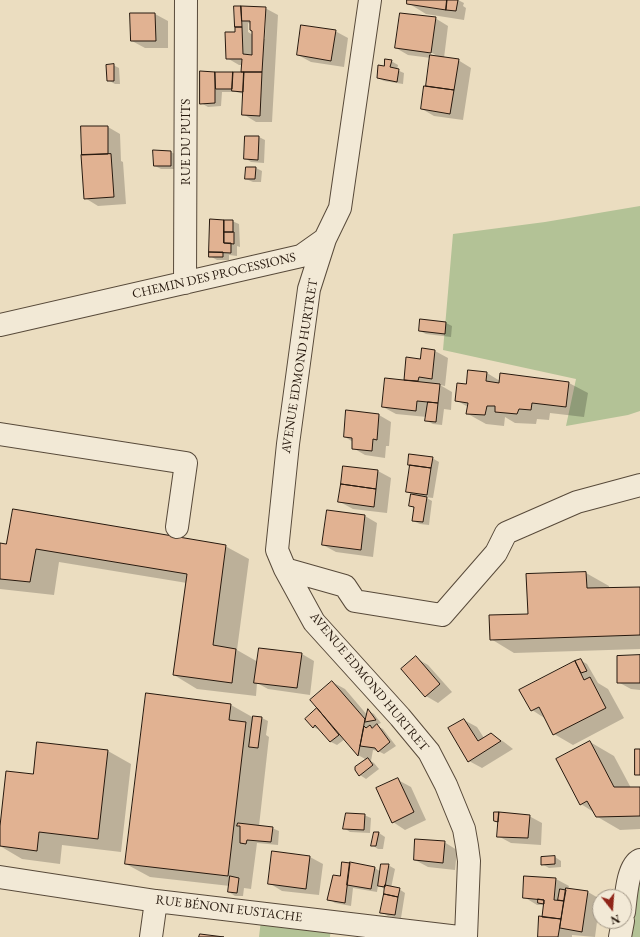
<!DOCTYPE html>
<html>
<head>
<meta charset="utf-8">
<style>
	body { margin:0 }
	#map { position:relative; width:640px; height:937px; overflow:hidden; background:#ebddc0; font-family:"EB Garamond",serif }
	canvas { display:block }
	.north { position:absolute; left:592px; top:889px; width:40px; height:40px; box-sizing:border-box; background:#f2e9d6; border:1px solid #a19686; border-radius:50%; rotate:163deg; font-size:11px; font-weight:700; line-height:16px; text-align:center; color:#27190e }
	.north::after { content:''; display:block; margin:auto; width:14px; height:18px; background:#8f2418; clip-path:polygon(50% 0,100% 100%,50% 72%,0 100%) }
</style>
</head>
<body>
<div id="map">
<canvas width="640" height="937"></canvas>
<div class="north">N</div>
</div>
<script>
const g = document.querySelector('canvas').getContext('2d');
g.lineJoin = 'round';
function fillPath(path, color) { g.fillStyle = color; g.fill(path, 'evenodd'); }
function trace(path, color, width, dash) { g.strokeStyle = color; g.lineWidth = width; g.lineCap = dash ? 'butt' : 'round'; g.setLineDash(dash || []); g.stroke(path); }
function drawText(font, color, halo, rows, align = 'center') {
  g.font = font + ' "EB Garamond",serif'; g.lineWidth = 3.5; g.setLineDash([]); g.textBaseline = 'middle'; g.strokeStyle = halo; g.fillStyle = color; for (const [text, x, y, turn = 0] of rows) {
    g.save(); g.translate(x, y); g.rotate((+turn || 0) * Math.PI / 180); g.textAlign = isNaN(turn) ? turn : align; if (halo) g.strokeText(text, 0, 0); g.fillText(text, 0, 0); g.restore();
  }
}
const green = new Path2D(`
	M640 206V411L628 415 566 426 576 379 443 350 453 234 545 222Z
	M640 870V937H623Z
	M261 920 331 928 330 937H259Z`);
const shadow = new Path2D(`
	M408 0H458L464 3 463 6 466 8 464 20 426 14 408 3Z
	M241 7 242 9 265 8 278 15 272 122H256L243 114 244 94 236 92H222L221 106 208 107 201 103V72L246 73 242 65H239L227 58 236 33ZM264 13H266L265 39H263ZM248 23 251 24 253 35 248 32Z
	M155 14 168 21V48H145L132 41Z
	M435 18 448 26 444 58 458 60 471 68 463 120 434 116 422 109 427 87 431 58 408 55 396 48ZM427 50 439 57H435L426 51Z
	M335 31 348 38 344 67 311 62 298 55Z
	M391 61 398 65 397 70 404 73 403 84 384 81 378 78 384 67Z
	M113 65 119 68 120 84H115L108 80Z
	M108 127 120 134 121 161 123 162 126 204 98 206 85 198 82 156Z
	M246 137H259L265 140 264 163 251 162 245 158Z
	M171 152 177 155V169H161L155 166Z
	M256 168 262 171 261 182H253L246 179Z
	M232 221 239 224 240 247 237 246V256L229 255V260H217L210 256Z
	M421 320 446 323 452 326 451 337 426 334 420 331Z
	M423 350 435 351 448 358 445 386 440 385 452 392 451 410 444 409 442 425 433 424 427 421V417L396 414 383 407 404 381 407 358 421 360Z
	M487 373 500 381 501 375 569 383 588 393 584 417 550 413 549 420 537 419 536 424 515 423 505 417 504 426 486 424 468 414V407L456 400 467 385Z
	M379 415 391 422 389 446H386L385 458 365 455 353 448V442L345 437Z
	M432 458 439 462 433 498 425 497 432 501 429 525 420 524 413 521 415 508 410 505 412 494 407 492 411 466Z
	M378 471 391 478 387 513 353 509 340 502Z
	M365 516 377 523 373 557 336 552 323 545Z
	M0 544 225 546 249 559 237 650 258 662 302 654 314 661 310 695 268 689 257 683 256 696 197 689 174 675 187 583 59 562 54 595 0 589Z
	M586 573 609 586V589L640 588V649L514 653 491 639 529 615Z
	M640 656V690L631 689 618 682Z
	M416 658 428 665 452 692 438 703 426 696Z
	M580 660 587 664 598 683 608 689 624 718 573 745 554 734 546 719 532 710 575 662Z
	M332 682 345 689 368 716 369 711 374 714 381 723 376 725 383 729 396 746 384 754 378 751 373 750 371 761 374 763 379 769 366 779 360 775 367 760 358 755 345 739 337 745 331 742 320 730 313 727 317 709Z
	M147 695 231 705 254 718H262L268 721 266 735 269 737 259 826 272 828 279 831 278 845 257 843 251 889 244 888 243 896H235L229 892 230 886 150 877 126 864Z
	M464 720 477 727 484 738 491 734 504 742 513 749 482 768 469 761Z
	M590 742 614 756 631 788H640V829L620 830 596 816 595 813 581 804Z
	M108 751 131 764 121 852 62 845 60 864 22 859 0 846V835L34 776Z
	M398 780 411 787 426 820 405 830 393 822Z
	M495 813 529 816 542 823 541 845 511 843 498 836 499 823 495 821Z
	M364 815 371 818 370 833 350 832 344 828Z
	M375 833H379L385 837 383 849H378L372 845Z
	M444 842 457 850 455 870 428 867 415 860Z
	M310 857 323 864 319 895 282 891 269 883Z
	M555 857 561 861V867L549 868 542 864Z
	M351 863 375 868 381 872 388 865 395 869 391 888 399 889 405 893 401 918 388 916 381 912 386 890 378 885 377 892 353 888 351 906 335 903 329 899Z
	M525 877 556 879 569 886 568 889 588 892 600 899 595 937 572 935V937H539L540 917 543 918V905H537L524 897Z`);
const building = new Path2D(`
	M407 0H447L446 10 407 4Z
	M447 0H458L456 11 446 10Z
	M234 6H241L242 27H235Z
	M241 6 266 7 262 72H241L242 59H226L225 32H235V27H242L243 54 252 55V31L250 30V21H242Z
	M130 13H155L156 41H131Z
	M400 13 436 17 431 53 395 48Z
	M301 25 336 30 331 61 297 55Z
	M430 55 459 59 454 90 426 86Z
	M385 59 392 60 390 67 399 69 397 82 377 78 378 65 384 66Z
	M114 64V81H107L106 65Z
	M200 71 215 72V103L200 104Z
	M215 72H233L232 89H216Z
	M233 72H244L243 92 232 91Z
	M244 72H262L260 116 242 115Z
	M424 86 454 90 450 114 421 109Z
	M81 126H108V154L82 155Z
	M245 136H259L258 160 244 159Z
	M153 150 171 151V166H154Z
	M111 154 114 197 84 199 81 155Z
	M246 167H256L255 179H245Z
	M210 219 224 220V243H231V253L209 252Z
	M224 220H233V232H224Z
	M224 232H234V244L224 243Z
	M209 252H223V257H209Z
	M420 319 446 322 445 334 419 331Z
	M422 348 435 350 432 379 419 377 418 381 404 380 406 357 420 359Z
	M468 370 487 372 486 381 499 383 500 373 569 382 566 407 532 403 531 410 519 409 517 414 495 412V406H487L485 415 466 414 468 403 455 401 457 383 466 384Z
	M385 378 440 384 438 403 417 401 416 411 382 407Z
	M428 402 438 403 436 422 425 421Z
	M346 410 379 414 377 440 373 439 372 451 352 449V438L344 437Z
	M409 454 433 457 431 468 408 465Z
	M410 465 431 468 427 495 406 492Z
	M343 466 378 470 376 489 341 484Z
	M341 484 376 489 374 507 338 502Z
	M411 494 427 497 423 522 412 521 414 507 409 506Z
	M13 509 226 545 213 645 236 649 232 683 173 675 187 574 36 549 30 582 0 579V543L6 544Z
	M327 510 365 515 361 550 322 545Z
	M586 572 587 588 640 587V635L490 640 489 615 528 614 526 574Z
	M259 648 302 653 297 688 254 683Z
	M640 655V683H617V656Z
	M416 656 440 684 425 697 401 669Z
	M581 659 587 671 581 673 575 661Z
	M575 661 584 680 590 677 606 708 553 735 539 707 531 711 519 690Z
	M332 681 365 719 358 756 310 700Z
	M146 693 231 704 229 720 246 722 228 876 125 864Z
	M317 708 339 735 330 742 315 725 313 728 305 719Z
	M368 709 376 720 365 722Z
	M253 716 262 717 258 748 249 747Z
	M464 719 478 741 491 733 501 741 468 762 448 728Z
	M377 724 390 742 378 752 375 748 360 746 364 726 366 728 370 725 372 728Z
	M590 741 614 787H640V816L596 817 587 801 580 805 556 759Z
	M37 742 108 750 98 839 39 832 37 851 0 846V826L6 771 33 774Z
	M635 749H640V775H635Z
	M368 758 373 765 359 776 355 770V767Z
	M398 778 414 812 392 823 376 788Z
	M494 812H499L498 822 494 821Z
	M499 812 530 815 528 838 497 837Z
	M346 813 365 814 364 830 343 829Z
	M238 823 273 827 271 842 247 840 246 844 240 843V826H237Z
	M374 832H379L376 846H371Z
	M415 839 445 841 443 863 414 860Z
	M272 851 310 856 306 889 268 884Z
	M555 856V864L541 865V857Z
	M342 862 350 863 345 903 327 900 333 875 340 876Z
	M350 862 375 867 371 889 347 885Z
	M381 864H389L385 887 378 886Z
	M230 876 239 878 237 893 228 892Z
	M524 876 556 878 554 900 564 901 561 919 542 917 544 900 523 898Z
	M385 885 400 888 398 897 384 894Z
	M566 888 588 891 582 932 560 928Z
	M560 889 566 890 564 901 558 900Z
	M384 894 398 897 395 915 380 913Z
	M538 899 544 900V904L538 903Z
	M539 916 561 919 558 937H538Z
	M200 934 224 937H199Z`);
const minor = new Path2D(`
	M370 0 340 208 325 239 309 289 288 444 277 550 285 569 314 622 400 717 429 752 446 785 464 829 467 846 469 861 466 937
	M185 283 186 0
	M0 325 301 256 325 239
	M0 434 186 463 177 527
	M285 569 345 586 355 601 442 615 496 553 506 533 577 502 640 485
	M0 877 156 901 459 937
	M624 912C626 898 627 866 640 860
	M151 937 156 901
	M620 937 623 921`);
const streetNames = [
	["RUE DU PUITS",186,142,-90],
	["CHEMIN DES PROCESSIONS",214,276,-13],
	["AVENUE EDMOND HURTRET",300,366,-81],
	["AVENUE EDMOND HURTRET",369,682,50],
	["RUE BÉNONI EUSTACHE",229,909,7]
];
fillPath(green, '#b3c296');
fillPath(shadow, '#0003');
fillPath(building, '#e1b292');
trace(building, '#27190e', 1);
trace(minor, '#584a3a', 24);
trace(minor, '#f2e9d6', 22);
drawText('13px', '#27190e', '#f2e9d6', streetNames);
</script>
</body>
</html>
